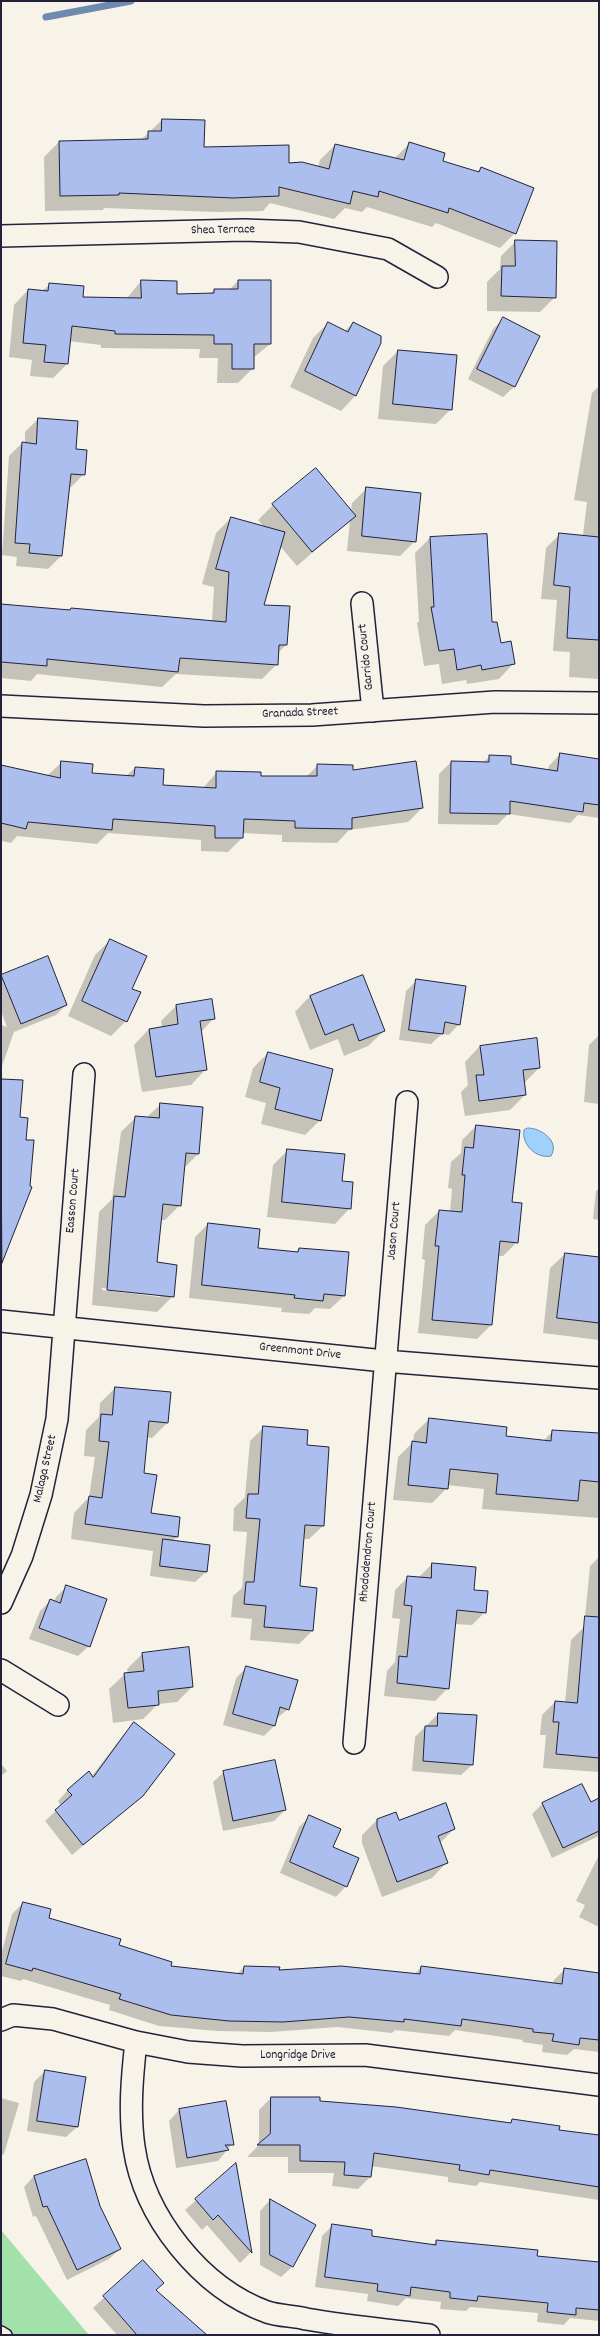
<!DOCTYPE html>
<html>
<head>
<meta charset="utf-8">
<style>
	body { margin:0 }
	#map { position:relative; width:600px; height:2336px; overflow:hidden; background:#f7f3e8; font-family:Dekko,sans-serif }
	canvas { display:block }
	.frame { position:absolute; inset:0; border:2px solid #22223b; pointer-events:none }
</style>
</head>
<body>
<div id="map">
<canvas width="600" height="2336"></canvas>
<div class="frame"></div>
</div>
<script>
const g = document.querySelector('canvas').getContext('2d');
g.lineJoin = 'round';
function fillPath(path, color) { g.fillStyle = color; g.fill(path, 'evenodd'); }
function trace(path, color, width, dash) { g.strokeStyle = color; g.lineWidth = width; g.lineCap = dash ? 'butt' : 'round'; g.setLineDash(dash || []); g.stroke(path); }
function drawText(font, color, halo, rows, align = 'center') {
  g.font = font + ' Dekko,sans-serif'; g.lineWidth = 3; g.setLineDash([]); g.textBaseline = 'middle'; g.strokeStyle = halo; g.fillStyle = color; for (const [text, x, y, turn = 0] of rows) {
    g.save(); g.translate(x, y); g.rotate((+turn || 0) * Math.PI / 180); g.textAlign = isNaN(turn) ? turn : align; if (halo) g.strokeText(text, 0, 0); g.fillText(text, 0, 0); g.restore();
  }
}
const green = new Path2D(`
	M1 2230 89 2335H1Z`);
const water = new Path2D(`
	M528 1128C541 1128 560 1141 551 1156 537 1159 521 1145 524 1130Z`);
const shadow = new Path2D(`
	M162 120 203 148 318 167 320 160 335 145 394 159 410 143 441 161 477 172 481 168 515 233 500 248 436 223 432 227 367 207 362 212 345 208 334 219 270 203 263 211 217 212 104 208 103 210 45 211 44 157 59 142 140 141Z
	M516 241 555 297 540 312 487 311V282L500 269 501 256Z
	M141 281 176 295 210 294 214 290H229L238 281H270V344L253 358V368L238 383H217L218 358H199L200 349 101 348V345L69 341 67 364 53 378 30 376 32 360 9 357 14 305 28 290 42 291 50 284 82 298H127Z
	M503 319 539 336 514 387 503 397 468 379 493 329Z
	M328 323 345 331 353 323 356 395 341 411 290 387 313 338Z
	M398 351 451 409 436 424 378 419 383 366Z
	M599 386V679L569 677 570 652 553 651 557 600 541 599 546 548 560 534 583 535 587 502 574 500 592 393Z
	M38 419 75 450 84 474 71 487H68L61 556 48 569 16 566 17 557 2 555 9 456 22 443 25 444V432Z
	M367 488 415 541 400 556 347 551 350 520 297 566 280 546 263 605 286 645 278 653 277 664 262 679 176 674 162 687 37 674 31 681 1 678V605L69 611 71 609 212 622 214 587 202 584 216 533 231 518 264 527 258 520 273 505 351 511 352 503Z
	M430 538 491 624 500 644 514 663 499 679 467 684 466 680 442 684 439 664 424 666 417 623 419 621 415 553Z
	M560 754 599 759V818L578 815 570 823 508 814 497 825 438 824 439 774 451 762 483 763 490 756 510 764 548 770 549 766Z
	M62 762 91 774 126 776 135 768 162 785 203 788 217 772 260 777H306L318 765 352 771 422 808 408 822 349 830 337 843 282 842V835L242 833V838L228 852 201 851V840L108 833 97 844 17 836 11 843 1 841V766L47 776Z
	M110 940 131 989 126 1021 111 1036 68 1016 95 955Z
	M2 976 66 1005 56 1015 14 1032 1 1069V1025L7 1027 1 1011Z
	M417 980 459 1024 449 1035 442 1034 431 1044 399 1040 406 991Z
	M310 996 384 1031 368 1046 344 1056 338 1039 310 1050 295 1012Z
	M176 1006 214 1018 201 1032 206 1069 191 1085 142 1092 134 1045 149 1029 162 1028 161 1021Z
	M599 1035V1104L584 1102 589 1045Z
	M480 1046 539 1068 524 1083 525 1095 510 1110 465 1116 461 1092 468 1085 465 1062Z
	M268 1053 320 1120 305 1135 261 1124 266 1103 245 1097 253 1068Z
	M1 1080 22 1081 19 1118 29 1187 31 1188 1 1264Z
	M161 1104 198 1154 184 1168 180 1205 165 1220H160L155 1263 173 1296 157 1312 92 1305 99 1212 112 1199 121 1132 136 1117 146 1118ZM102 1288 160 1295V1297L102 1290Z
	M476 1126 511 1203 517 1242 503 1256H497L491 1325 477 1339 418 1333 425 1260 422 1259 425 1225 439 1211 450 1212 452 1189 448 1188 451 1162 461 1153 462 1140Z
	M288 1150 341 1182 350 1208 335 1224 267 1217 273 1165Z
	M599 1188V1220L593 1219 596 1191Z
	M208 1224 257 1248 295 1253 299 1249 344 1296 330 1309 315 1308 309 1314 281 1312 282 1308 189 1298 195 1237Z
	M565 1254 599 1258V1340L543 1333 550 1268Z
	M115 1388 167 1423 152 1438 147 1437 143 1474 150 1514 177 1537 172 1541 206 1572 195 1582 150 1576 153 1551 71 1539 74 1513 89 1497 95 1457 84 1456 86 1430 99 1417 100 1403Z
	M429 1419 505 1437 543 1441 553 1431 599 1435V1518L482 1509 484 1489 447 1485V1488L432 1503 393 1500 398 1457 413 1442 414 1434Z
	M264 1427 305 1446 323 1526 309 1539H303L299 1587 312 1631 299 1644 250 1640 252 1619 231 1617 233 1596 242 1588 247 1532 233 1531 234 1508 245 1497 250 1441Z
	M599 1557V1772L543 1768 546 1735H540L542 1715 555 1702 565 1703 571 1640 584 1627 590 1566Z
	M432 1564 473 1591 485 1612 472 1625 454 1624 448 1688 435 1701 384 1696 387 1671 395 1662 400 1619 392 1618 395 1590 408 1577H419Z
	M67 1586 89 1646 78 1656 29 1639 40 1611 50 1601 54 1602 56 1597Z
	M142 1654 192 1687 177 1702 158 1704 143 1719 113 1723 109 1689 125 1674H128L127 1669Z
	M247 1667 288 1709 276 1719 274 1726 264 1736 223 1725 236 1678Z
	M438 1714 472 1765 461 1775 412 1771 415 1737Z
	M134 1724 142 1795 72 1855 45 1821 61 1806 58 1801 68 1790 92 1776 124 1734Z
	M1 1764 7 1771 1 1776Z
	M224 1772 285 1810 274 1821 223 1831 213 1782Z
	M581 1785 590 1803 599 1801V1836L552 1858 532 1814 542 1804Z
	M310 1816 332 1847 346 1886 336 1897 280 1873 299 1827Z
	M377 1820 454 1829 440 1843 447 1862 432 1878 382 1897 362 1843V1835Z
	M599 1855V1927L579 1917 585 1905 576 1901Z
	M23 1903 48 1918 169 1967 237 1974 244 1967 278 1971 414 1975 421 1967 553 1984 554 1980 565 1969 599 1989V2052L574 2049 567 2055 542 2052 543 2045 522 2042 523 2040 455 2030 449 2036 395 2030 392 2033 338 2027 271 2032 218 2031 159 2026 109 2010 110 2005 23 1979 21 1981 1 1976V1955L12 1914Z
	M45 2071 84 2078 77 2127 66 2137 27 2131 34 2082Z
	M1 2098 19 2103 4 2154 1 2156Z
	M271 2098 509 2124 512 2120 558 2131 599 2136V2200L480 2182 476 2186 448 2182V2177L371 2166 370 2177 358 2189 332 2186 334 2173H288V2157H247L259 2145V2110Z
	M179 2110 232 2144 218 2161 176 2168 169 2121Z
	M236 2165 250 2253 240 2263 207 2225 202 2230 185 2210Z
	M34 2176 99 2206 120 2249 109 2259 67 2280 36 2216 33 2217 24 2187Z
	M270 2200 315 2226 292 2267 281 2277 260 2265V2211Z
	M332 2226 370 2236 432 2245 437 2241 536 2257 599 2263V2321L570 2318 564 2325 537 2322 538 2313 470 2307 466 2311 440 2309 441 2302 406 2298 398 2306 367 2301 368 2294 315 2287 322 2236Z
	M143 2261 155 2290 205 2335H117L93 2308Z`);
const stream = new Path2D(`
	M46 17 131 1`);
const building = new Path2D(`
	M162 119 205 120 204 147 289 145V163L302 162 329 169 335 144 404 160 409 142 445 153 443 161 479 172 481 167 534 188 516 234 449 208 448 213 379 191 378 197 353 191 350 204 279 187V196L233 198 119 193V195L60 196 59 141 148 139V131H161Z
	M515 240 557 241 556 298 501 296 502 266H515Z
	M141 280 177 281V294L214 293V289H238V280H271V344H254V369H232V344H214V335L115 334V331L72 326 68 364 44 362 46 345 23 343 28 289 48 291 49 283 84 286 83 297 141 298Z
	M503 317 540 336 515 387 477 369Z
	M328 322 348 332 353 322 381 336V343L356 396 305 371Z
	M398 350 457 355 452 410 393 404Z
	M38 418 78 421 76 449 87 450 85 475 71 474 62 556 29 553 30 544 15 543 22 442 36 444Z
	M316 468 356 516 312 552 272 504Z
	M366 487 421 493 416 542 362 536Z
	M231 517 285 532 264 605 290 606 287 645H279L278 665 180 658 178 672 47 659V666L1 662V604L70 610 71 608 226 622 229 572 216 569Z
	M559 533 599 537V640L567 638 570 587 554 585Z
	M487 534 492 622H497L501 643 511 641 515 664 482 670 481 665 457 670 454 649 439 651 431 607H434L430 537Z
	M560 753 599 759V805L584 803 583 812 510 801V814L450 813 451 761 489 762V755L511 756V764L557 771Z
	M61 761 93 764 92 773 134 776 135 767 164 769 163 785 216 788V771L261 772V776H317V764L353 765V770L416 761 423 808 352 818V829L295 828V821L244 819 243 838H215V826L113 819 112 830 28 822 26 829 1 823V765L60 778Z
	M110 939 147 956 132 989 141 992 127 1022 82 1001Z
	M48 956 67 1005 21 1024 1 975Z
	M363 975 385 1031 359 1041 353 1024 325 1035 310 996Z
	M416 979 466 986 460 1025 445 1022 443 1034 409 1030Z
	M212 999 215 1019 200 1021 207 1070 156 1077 149 1029 178 1024 176 1005Z
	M537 1038 540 1068 523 1070 526 1095 479 1101 476 1075H484L480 1046Z
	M268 1052 333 1069 321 1121 275 1109 280 1088 260 1082Z
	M1 1079 23 1080 20 1117 28 1118 26 1140H34L30 1186 32 1187 2 1263Z
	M160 1103 203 1107 199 1154 186 1153 181 1206 163 1204 157 1262 177 1265 174 1297 107 1290 114 1196 125 1197 135 1116 159 1118Z
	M476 1125 520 1130 512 1202 522 1203 518 1243 500 1241 492 1325 432 1320 439 1246H435L439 1210 462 1212 465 1175H462L465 1147 473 1148Z
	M287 1149 345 1154 342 1181 353 1182 351 1209 282 1202Z
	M208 1223 260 1229 258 1248 298 1252 299 1248 349 1252 345 1296 324 1294 323 1301 294 1298 295 1295 202 1285Z
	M565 1253 599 1257V1323L557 1318Z
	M115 1387 171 1392 168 1423 149 1421 144 1473 157 1475 151 1513 180 1517 178 1537 85 1524 89 1496 102 1498 109 1442 99 1441 101 1414 112 1415Z
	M429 1418 507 1427 506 1436 551 1441 552 1430 599 1433V1482L580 1480 578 1501 496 1494 498 1474 450 1469 448 1489 408 1485 412 1441 426 1443Z
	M263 1426 308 1430 307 1445 329 1447 324 1526 305 1525 300 1586 317 1588 313 1631 264 1627 266 1606 244 1604 246 1582H254L260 1519 246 1518 248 1494H258Z
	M163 1539 210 1545 207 1572 160 1566Z
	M432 1563 476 1567 474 1590 488 1591 486 1613 457 1610 449 1689 397 1683 399 1656 407 1657 412 1606 404 1605 407 1576 431 1578Z
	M66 1585 107 1599 90 1647 39 1628 50 1599 60 1603Z
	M585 1616 599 1617V1758L556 1754 559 1722H553L555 1701 577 1703Z
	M189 1647 193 1687 158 1691 159 1705 128 1708 124 1673 144 1671 142 1653Z
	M246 1666 298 1680 289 1710 280 1707 275 1726 233 1714Z
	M438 1713 477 1715 473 1765 423 1761 425 1726H437Z
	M134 1722 175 1754 143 1796 83 1845 55 1810 72 1795 67 1790 89 1771 93 1777Z
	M275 1760 286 1810 233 1821 223 1771Z
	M582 1784 591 1802 599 1798V1831L563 1848 542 1803Z
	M446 1803 455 1829 438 1836 448 1863 397 1882 377 1827V1819L396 1812 399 1820Z
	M309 1815 341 1829 333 1847 359 1858 347 1887 290 1862Z
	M23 1902 51 1909 49 1918 121 1939 119 1945 172 1962 171 1966 243 1974 244 1966 280 1967 279 1970 341 1966 420 1974 421 1966 562 1984 564 1968 599 1973V2040L580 2038 579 2045 552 2041 554 2034 533 2032V2029L462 2019 461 2026 404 2019V2022L349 2017 283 2022 229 2021 171 2015 119 1999 121 1994 33 1968 32 1971 6 1964Z
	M45 2070 86 2077 78 2127 37 2121Z
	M271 2097H320V2101L396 2107 511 2123 512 2119 560 2126 559 2130 599 2135V2187L490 2170 489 2175 459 2170 460 2165 374 2153 371 2177 344 2175 345 2162 300 2161V2145H257L270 2134Z
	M226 2101 234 2145H225L229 2150 187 2158 179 2109Z
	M86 2159 100 2206 121 2249 77 2270 47 2206 43 2207 34 2176Z
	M236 2163 252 2253 218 2215 213 2220 195 2199Z
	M270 2199 316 2225 293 2267 270 2255Z
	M332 2224 372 2230V2236L436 2245V2240L538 2250 537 2256 599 2262V2310L576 2308V2315L547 2312 548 2303 478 2296 477 2301 450 2298V2292L411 2287 410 2296 377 2291 378 2284 325 2277Z
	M143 2260 164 2283 156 2290 207 2335H137L103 2296Z`);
const lane = new Path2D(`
	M1 2332 6 2335`);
const street = new Path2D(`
	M1 236 244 230 299 232 388 249 437 277
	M362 603 373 711
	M1 706 204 716 312 715 495 702 599 703
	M1 1321 384 1361 599 1378
	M1 1603 22 1556 41 1495 57 1419 84 1074
	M1 1670 58 1705
	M354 1743 407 1102
	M1 2020 13 2015 53 2019 136 2042 188 2052 242 2056 365 2055 599 2085
	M136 2042C132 2077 129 2112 134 2147 144 2217 201 2288 267 2312 279 2316 294 2316 306 2319 347 2326 388 2330 429 2335`);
const streetNames = [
	["Shea Terrace",223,231,-1],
	["Garrido Court",367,657,-96],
	["Granada Street",300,714,-2],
	["Easson Court",74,1201,-85],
	["Jason Court",395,1231,-85],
	["Greenmont Drive",300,1352,6],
	["Malaga Street",46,1469,-77],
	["Rhododendron Court",369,1552,-85],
	["Longridge Drive",298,2056]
];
fillPath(green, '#a2e1aa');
fillPath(water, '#a0d1fd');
trace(water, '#6e8baf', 1);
fillPath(shadow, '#0003');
trace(stream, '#6e8baf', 7);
fillPath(building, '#acbeee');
trace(building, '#22223b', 1);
trace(lane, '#22223b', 14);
trace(street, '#22223b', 24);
trace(lane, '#f7f3e8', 11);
trace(street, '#f7f3e8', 21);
drawText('13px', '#22223b', '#f7f3e8', streetNames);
</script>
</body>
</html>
